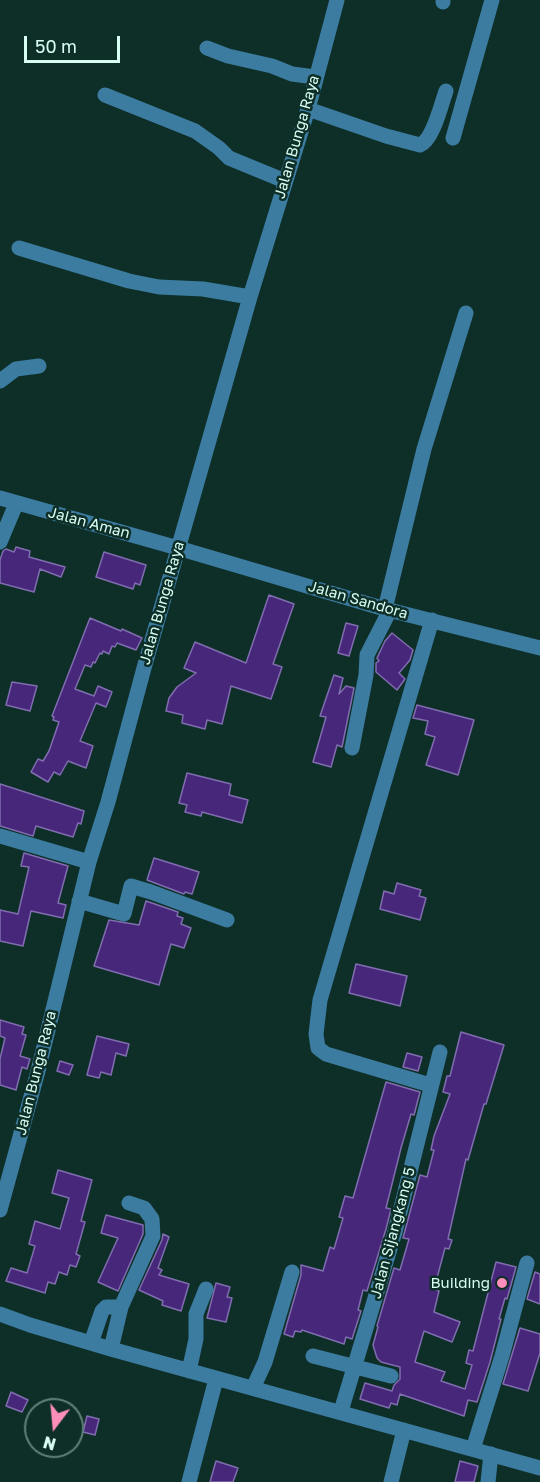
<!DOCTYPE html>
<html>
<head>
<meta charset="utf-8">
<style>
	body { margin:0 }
	#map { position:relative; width:540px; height:1482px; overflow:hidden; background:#0e2f28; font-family:"Golos Text",sans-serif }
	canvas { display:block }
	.north { position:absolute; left:24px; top:1398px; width:60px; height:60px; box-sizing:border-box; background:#0e2f28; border:2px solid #5f8179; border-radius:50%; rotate:196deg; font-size:16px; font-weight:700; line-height:24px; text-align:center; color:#d8fdf2 }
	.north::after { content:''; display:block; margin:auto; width:21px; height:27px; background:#ff8eba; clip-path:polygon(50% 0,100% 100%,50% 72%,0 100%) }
	.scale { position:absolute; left:24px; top:36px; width:96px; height:27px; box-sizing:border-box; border:3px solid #d8fdf2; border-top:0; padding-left:8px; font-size:18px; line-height:21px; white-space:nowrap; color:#d8fdf2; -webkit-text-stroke:4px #0e2f28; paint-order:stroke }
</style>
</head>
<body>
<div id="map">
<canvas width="540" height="1482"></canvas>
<div class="north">N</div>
<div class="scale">50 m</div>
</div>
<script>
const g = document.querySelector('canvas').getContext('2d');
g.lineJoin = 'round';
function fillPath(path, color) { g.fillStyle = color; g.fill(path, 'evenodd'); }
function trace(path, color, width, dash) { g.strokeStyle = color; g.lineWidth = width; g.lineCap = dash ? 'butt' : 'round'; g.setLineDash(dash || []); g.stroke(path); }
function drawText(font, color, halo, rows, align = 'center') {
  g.font = font + ' "Golos Text",sans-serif'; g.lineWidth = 5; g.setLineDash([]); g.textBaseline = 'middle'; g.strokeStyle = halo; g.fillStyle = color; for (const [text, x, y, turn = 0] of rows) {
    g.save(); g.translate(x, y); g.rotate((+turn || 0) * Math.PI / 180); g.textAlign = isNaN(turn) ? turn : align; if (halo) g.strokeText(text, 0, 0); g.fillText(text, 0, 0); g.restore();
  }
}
const building = new Path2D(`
	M16 547 30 551 29 557 65 567 61 577 40 569 34 592 0 583V560L3 551 6 549 14 552Z
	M104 552 146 565 140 585 135 583 133 589 96 577Z
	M269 595 294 604 273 664 282 667 271 699 231 686 222 724 207 720 205 729 182 723 183 715 166 711 169 698 177 687 196 673 184 668 195 642 246 663Z
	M90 618 121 631 122 629 142 638 136 650 117 643 115 647 112 646 109 654 103 651 102 654 100 653 95 663 93 662 91 667 85 665 75 689 94 696 98 686 112 692 106 707 96 703 80 741 93 746 86 768 68 761 60 775 54 772 48 782 31 772 38 759 43 761 49 751 59 722 53 720 54 717 52 716Z
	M346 623 358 626 349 656 338 653Z
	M392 633 413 650 410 660 399 673 405 679 397 690 376 672V663L379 661 377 658 385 641Z
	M334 675 343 678 339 694 346 686 354 688 342 747 337 745 331 767 313 762 326 717 320 716Z
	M12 682 37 686 30 711 6 705Z
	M417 705 474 720 458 775 426 765 435 737 425 734 428 721 413 718Z
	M187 773 231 784 229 795 248 800 242 823 202 812 201 816 185 812 187 805 179 803Z
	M0 784 84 811 81 824 78 823 73 837 36 826 33 836 0 826Z
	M24 853 68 866 58 903 66 905 63 918 31 911 23 946 0 941V910L18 914 29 867 21 866Z
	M154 858 199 872 192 894 185 892 184 894 147 880Z
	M397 883 421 890 419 896 426 898 420 920 380 909 384 891 394 894Z
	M146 901 178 912 177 916 183 918 181 924 191 928 184 948 171 944 159 985 94 966 109 920 139 925Z
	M356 964 407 976 400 1006 349 993Z
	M0 1020 24 1027 22 1034 26 1035 20 1056 30 1059 27 1069 22 1067 16 1090 0 1085V1059L5 1038 0 1036Z
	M461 1032 504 1045 486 1104H484L468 1160 466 1159 448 1239 452 1240 449 1249 445 1248 434 1289 439 1291 434 1312 460 1322 452 1342 424 1331 415 1362 445 1372 441 1381 465 1389 472 1365 466 1363 469 1350 473 1351 496 1262 516 1267 507 1299 505 1298 499 1319H501L490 1362 477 1402 468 1400 464 1416 400 1394 397 1405 391 1403 389 1408 360 1399 365 1383 392 1391 394 1385 400 1379V1367L381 1362 377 1358 373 1345 378 1327 377 1326 394 1268 400 1270 409 1239 403 1238 420 1175 427 1177 434 1150H431L434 1136 450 1094 443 1092 447 1076H450Z
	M97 1036 129 1044 126 1056 116 1053 111 1075 101 1072 99 1078 87 1075Z
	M407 1053 422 1057 418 1071 403 1067Z
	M60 1061 73 1065 69 1075 57 1071Z
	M386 1082 420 1092 414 1115 411 1114 401 1148 386 1208 391 1209 386 1229 367 1291 363 1290 358 1310 361 1311 352 1339 346 1337 344 1344 302 1330 301 1332 295 1331 293 1337 284 1334 301 1275V1265L323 1271 330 1247 334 1249 343 1218 339 1217 345 1196 353 1198Z
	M58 1170 92 1180 81 1221 85 1222 76 1254 80 1256 76 1267 70 1265 67 1275 59 1272 55 1284 48 1282 45 1293 6 1281 11 1268 27 1273 35 1246 29 1244 35 1221 60 1229 69 1198 52 1193Z
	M106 1215 143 1225V1234L118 1291 98 1282 118 1238 101 1233Z
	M163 1234 169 1237 158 1268 162 1270 159 1275 189 1284 181 1311 162 1305 163 1301 139 1290 162 1240Z
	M535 1272 540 1274V1304L527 1299Z
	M216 1283 230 1287 227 1297 232 1298 226 1322 207 1318Z
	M520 1328 540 1334V1353L528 1391 503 1384Z
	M11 1392 28 1400 22 1412 6 1406Z
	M87 1416 99 1419 95 1435 83 1432Z
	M216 1461 238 1468 233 1482H210Z
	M460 1461 478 1466 474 1482H455Z`);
const minor = new Path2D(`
	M443 0V2
	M207 48 228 56 272 66 292 74 315 77
	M105 95 195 131 219 148 229 158 285 181
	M308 109 386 136 420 145C433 140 441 105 446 91
	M453 138 492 0
	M19 248 129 281 159 287 203 289 250 297
	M0 381 16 369 39 366
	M0 498 178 548 385 609 540 648
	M0 542 16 504
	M385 609 424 449 466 313
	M352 748 366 675 367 655 390 610
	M0 836 89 862
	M79 901 124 914 131 886 151 892 227 920
	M430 1085 326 1054 318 1048 316 1034 320 1000 432 620
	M0 1210 38 1071 89 862 108 802 144 668 250 297 308 109 337 0
	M0 1314 30 1325 111 1349 540 1468
	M91 1343 102 1311 106 1307H121
	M111 1349 121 1307 153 1236 152 1219 144 1208 129 1203
	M313 1356 391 1376
	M189 1371 196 1339V1314L206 1289
	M253 1388 265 1362 292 1272
	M341 1411 395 1232 440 1052
	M473 1449 502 1356 527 1263
	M189 1482 216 1379
	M391 1482 404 1430
	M488 1482 491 1454`);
const markers = [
	[502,1283,6,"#ff8eba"]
];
const streetNames = [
	["Jalan Bunga Raya",297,137,-74],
	["Jalan Aman",89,523,15],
	["Jalan Sandora",358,600,16],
	["Jalan Bunga Raya",162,603,-74],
	["Jalan Bunga Raya",36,1073,-76],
	["Jalan Sijangkang 5",393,1233,-75]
];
const poiNames = [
	["Building",490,1283]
];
fillPath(building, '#462779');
trace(building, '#806db0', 1.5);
trace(minor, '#3c7ca1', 15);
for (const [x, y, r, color] of markers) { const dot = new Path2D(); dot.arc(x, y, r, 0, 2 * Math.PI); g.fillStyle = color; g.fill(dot); trace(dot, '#0e2f28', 2); }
drawText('15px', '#d8fdf2', '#0e2f28', streetNames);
drawText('15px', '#d8fdf2', '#0e2f28', poiNames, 'right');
</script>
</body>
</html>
